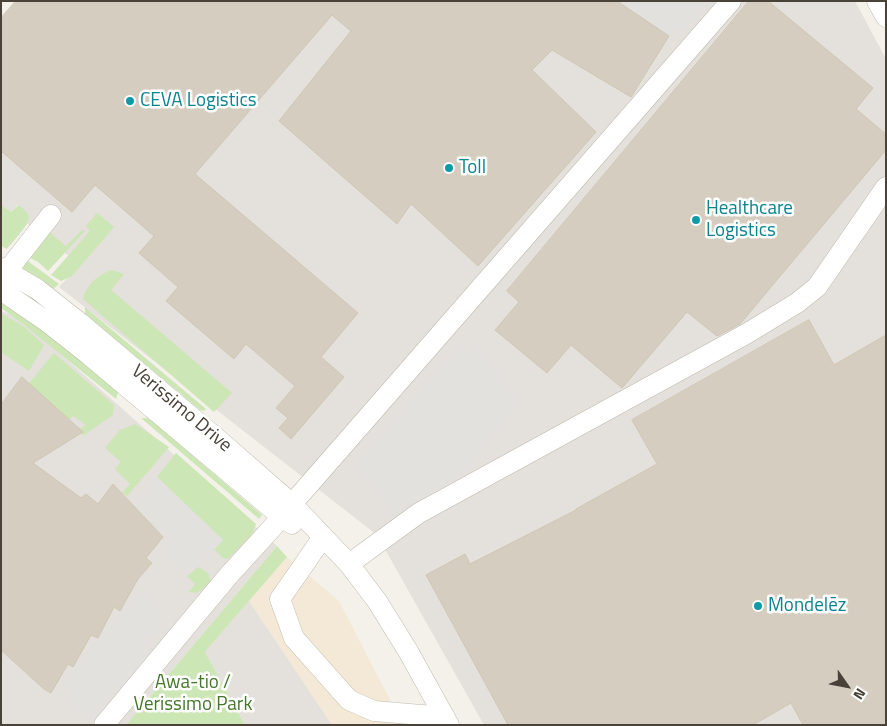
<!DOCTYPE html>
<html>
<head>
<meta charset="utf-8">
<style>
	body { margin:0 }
	#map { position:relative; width:887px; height:726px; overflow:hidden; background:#f4f1ea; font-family:"Titillium Web",sans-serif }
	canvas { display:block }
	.frame { position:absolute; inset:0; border:2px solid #484238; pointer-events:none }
	.north { position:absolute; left:822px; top:661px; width:50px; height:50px; -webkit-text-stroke:4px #fff; paint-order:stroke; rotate:123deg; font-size:14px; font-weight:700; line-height:20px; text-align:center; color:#484238 }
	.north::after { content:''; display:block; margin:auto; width:18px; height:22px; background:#484238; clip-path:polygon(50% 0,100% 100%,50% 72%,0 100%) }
</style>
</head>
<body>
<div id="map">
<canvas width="887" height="726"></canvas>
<div class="frame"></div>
<div class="north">N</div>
</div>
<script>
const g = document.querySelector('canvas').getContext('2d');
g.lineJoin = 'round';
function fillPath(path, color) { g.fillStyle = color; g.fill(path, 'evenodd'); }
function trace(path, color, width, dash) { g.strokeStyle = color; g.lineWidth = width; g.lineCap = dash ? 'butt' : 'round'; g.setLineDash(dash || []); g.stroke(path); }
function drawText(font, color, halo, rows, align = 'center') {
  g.font = font + ' "Titillium Web",sans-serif'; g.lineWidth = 5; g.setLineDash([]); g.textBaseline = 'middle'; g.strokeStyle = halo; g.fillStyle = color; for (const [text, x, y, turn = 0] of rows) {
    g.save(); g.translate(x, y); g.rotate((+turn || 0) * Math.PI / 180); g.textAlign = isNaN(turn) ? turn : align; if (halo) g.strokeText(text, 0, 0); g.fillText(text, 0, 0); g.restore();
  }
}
const commercial = new Path2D(`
	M287 557 339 601 403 725H332L249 601Z`);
const industrial = new Path2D(`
	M18 1H855L886 59V725H484L377 535 59 287 80 265 27 223 29 218 18 205 11 212 1 205V22Z
	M1 311 20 318 277 546 126 725H1Z
	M249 601 332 725H245L205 652Z`);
const green = new Path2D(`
	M1 205 11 212 19 205C22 208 29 213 29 218 29 225 11 243 7 249L1 246Z
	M97 213 114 227 72 276 61 281 51 275 90 231 86 226Z
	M82 230 85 231 48 271 38 262 28 257 48 231 66 246Z
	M25 259 59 284 53 289 23 269Z
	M112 270 124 274 111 290 232 393 214 412 83 299C86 285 99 274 112 270Z
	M1 298 54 336 118 392 116 399 23 324 1 308Z
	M85 307 206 409 204 411 200 410 85 314Z
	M1 313 23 326 44 345 29 371 1 352Z
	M54 353 114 405 113 415 84 435 77 431 86 425 73 416 68 422 26 387Z
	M141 418H147L151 420 262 515 259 519Z
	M135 424 169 447 127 496 122 493 130 484 115 469 121 462 105 448 120 430Z
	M176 453 256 524 252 534 228 559 223 558 214 549 223 540 157 477Z
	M277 546 287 557 205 652 245 725H126Z
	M198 567 209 574 210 581C204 588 199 595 189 592L195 584 187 576Z`);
const parking = new Path2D(`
	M617 1H713L696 22 669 36Z
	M458 345 466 354 473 346 508 374 501 381 523 400 454 485 382 521 386 508 384 499 354 466Z
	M157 477 223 540 198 567 187 576 163 553 171 540 133 505Z
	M142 589 163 607 159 634 148 635 144 640 154 650 92 721 79 710 75 712 65 704 70 692 61 682Z`);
const building = new Path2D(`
	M16 1H617L669 36 631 97 552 50 532 70 596 132 478 266 411 204 397 224 279 121 351 31 332 15 195 174 358 313 321 357 344 377 291 439 279 428 288 418 276 408 295 386 246 344 234 359 166 301 178 287 139 253 154 236 95 185 72 212 1 151V18Z
	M749 1H768L873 88 856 109 886 134V150L740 324 717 336 687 312 622 388 571 345 547 373 495 330 519 302 507 291Z
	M809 320 834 365 886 335V725H803L791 703 753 725H508L426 575 465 554 470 564 576 510V509L657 464 632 420Z
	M22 377 83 432 33 463 81 498 86 494 98 504 113 484 163 537 146 558 152 563 138 579 120 611 114 607 98 638 91 635 73 667 68 664 51 693 44 689 1 650V405Z`);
const minor = new Path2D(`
	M877 1 886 17
	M1 268 37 289 80 323 221 442 292 504 349 564 377 601 408 651 449 725
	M7 271 51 215
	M1 290 46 321 88 354 282 517 292 524
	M323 537 280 599 294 638 349 700 374 711 445 717
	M349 564 419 513 746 334 797 303 817 287 886 187
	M104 725 229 575 282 517 292 504 731 1`);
const markers = [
	[130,101,5,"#0f9aa8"],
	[449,168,5,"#0f9aa8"],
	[696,220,5,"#0f9aa8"],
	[758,606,5,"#0f9aa8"]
];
const cultureNames = [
	["CEVA Logistics",140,101],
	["Toll",459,168],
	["Healthcare",706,209],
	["Logistics",706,231],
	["Mondelēz",768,606]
];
const streetNames = [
	["Verissimo Drive",181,409,40]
];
const parkNames = [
	["Awa-tio /",193,683],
	["Verissimo Park",193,705]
];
fillPath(commercial, '#f4e9d6');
fillPath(industrial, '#e4e0db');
fillPath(green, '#cde6b5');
fillPath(parking, '#e3e1de');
fillPath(building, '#d5cec0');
trace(building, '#d0c6b3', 1);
trace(minor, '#bfbaac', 21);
trace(minor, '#fff', 20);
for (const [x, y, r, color] of markers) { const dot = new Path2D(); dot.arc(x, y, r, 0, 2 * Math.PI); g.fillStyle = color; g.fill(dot); trace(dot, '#fff', 2); }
drawText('19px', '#0d838f', '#fff', cultureNames, 'left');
drawText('19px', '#484238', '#fff', streetNames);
drawText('19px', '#45772d', '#fff', parkNames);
</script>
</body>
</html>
